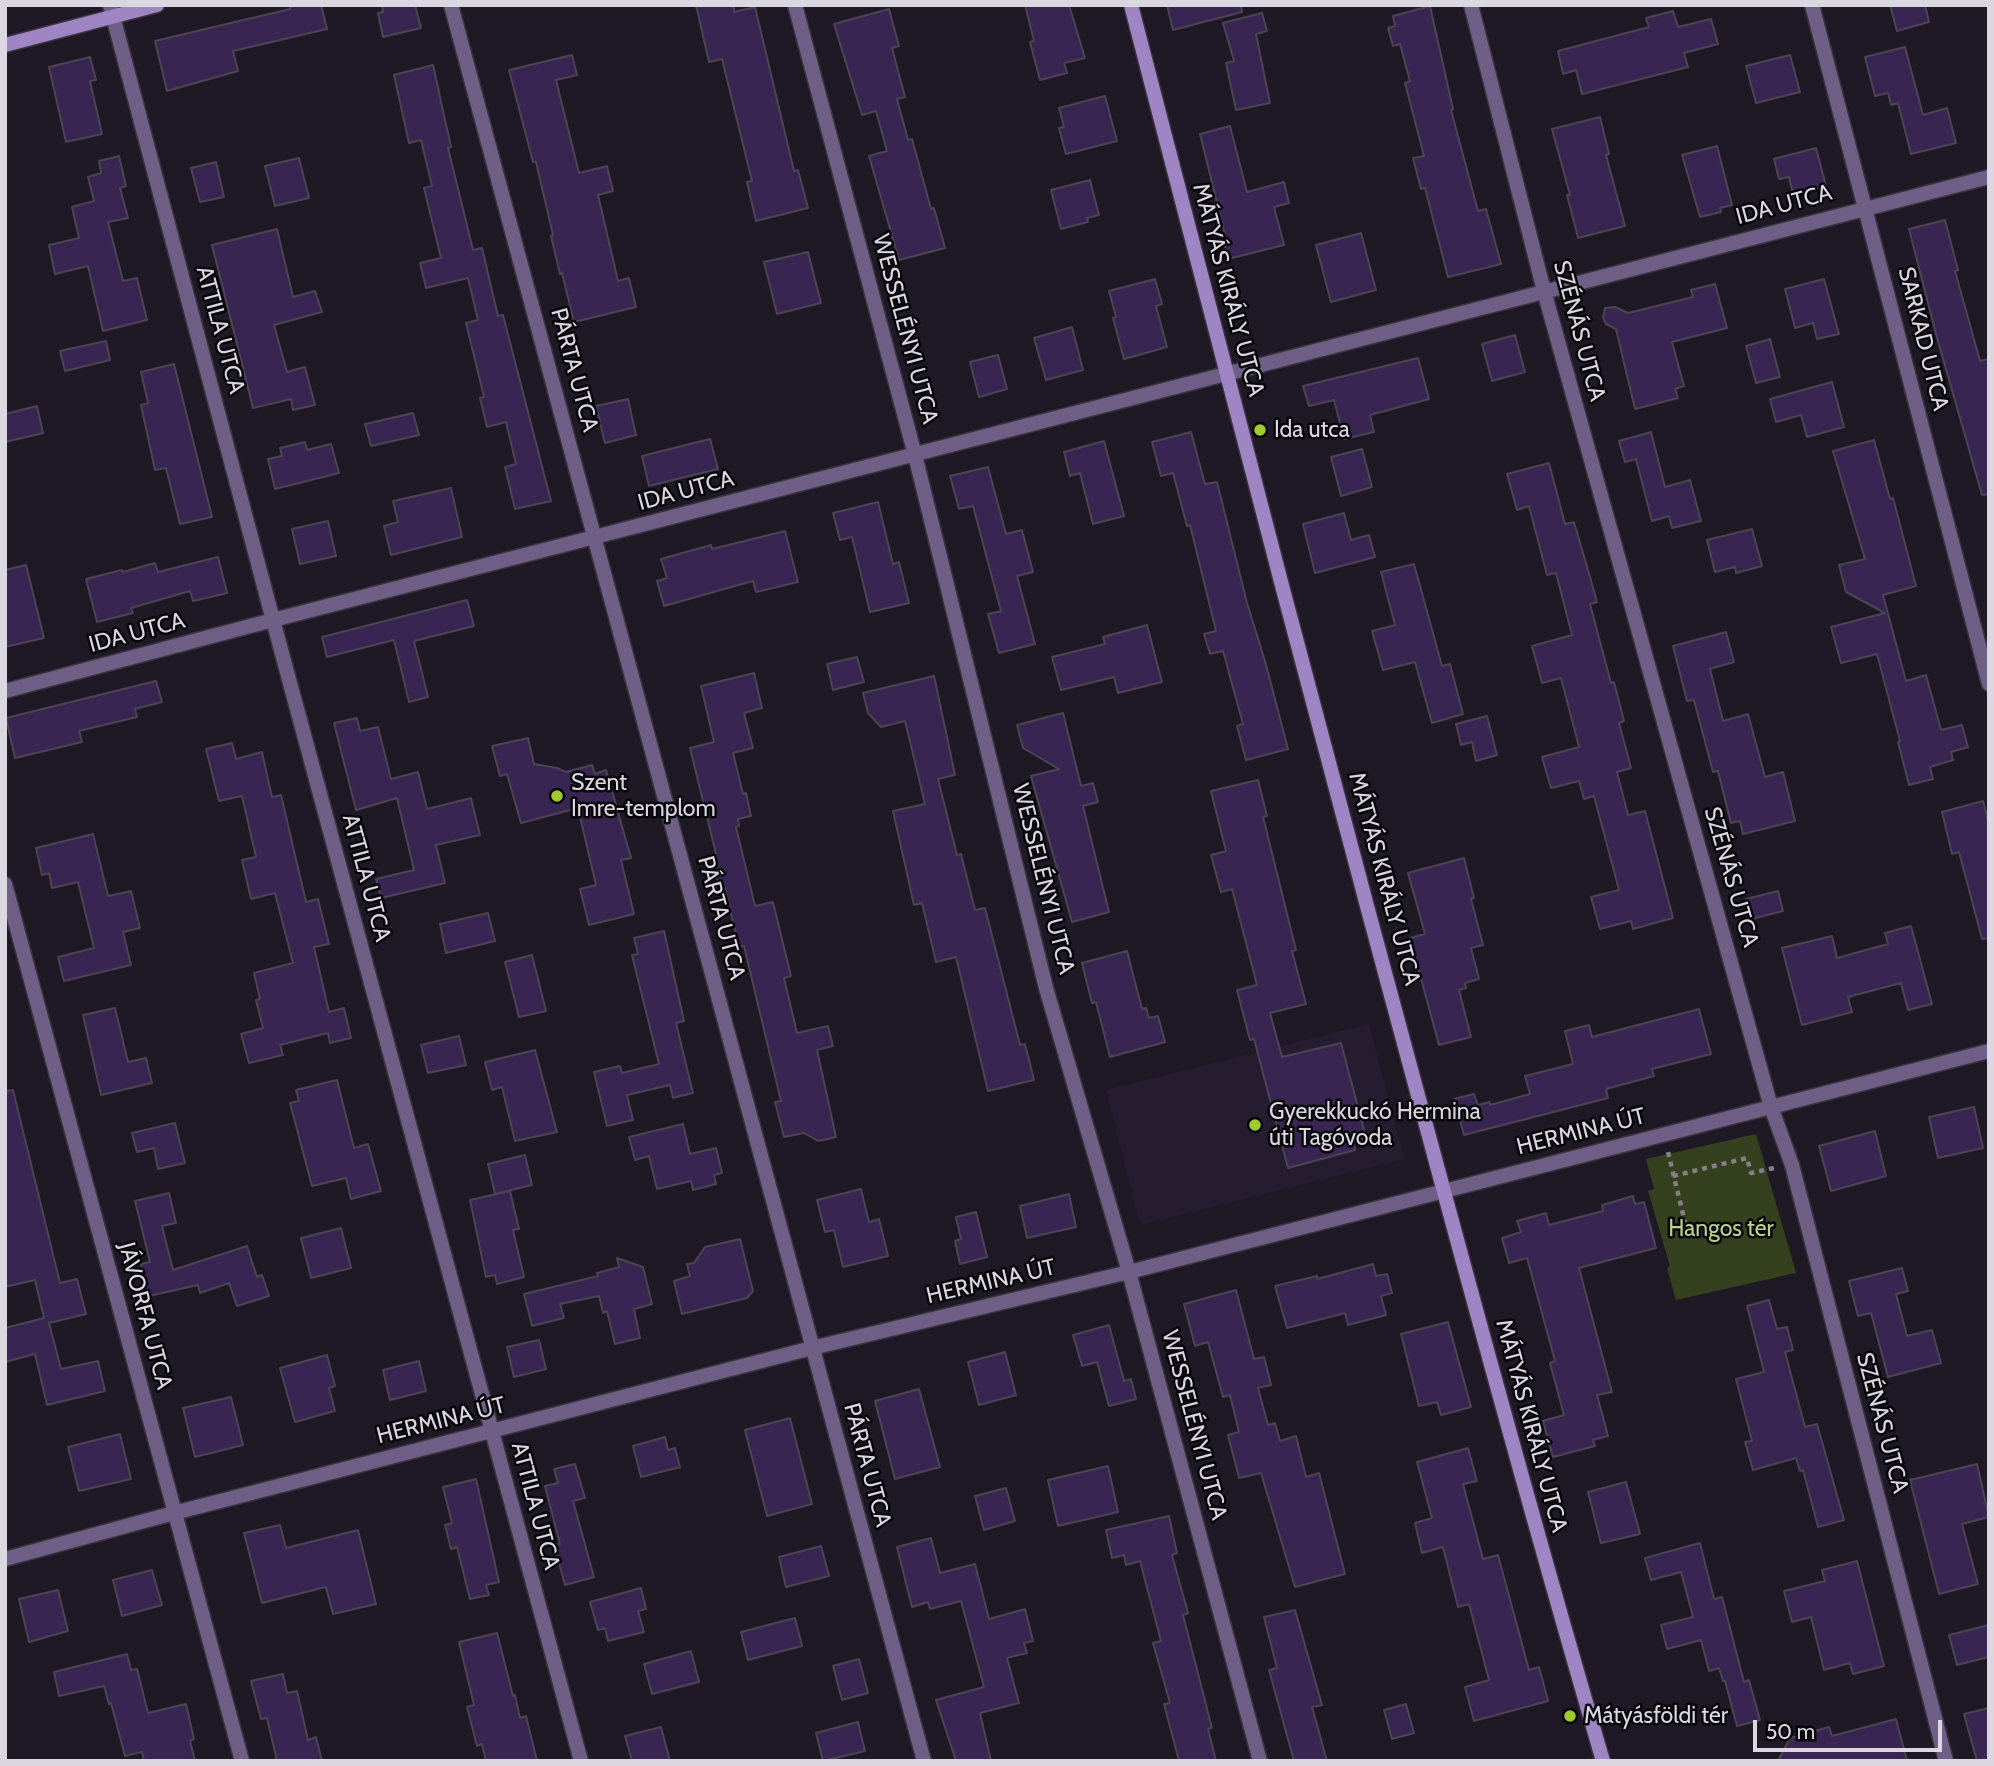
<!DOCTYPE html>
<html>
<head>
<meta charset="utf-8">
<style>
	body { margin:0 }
	#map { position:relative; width:1994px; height:1766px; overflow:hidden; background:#1e1925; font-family:Cabin,sans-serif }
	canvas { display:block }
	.frame { position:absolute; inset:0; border:7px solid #dbd7e0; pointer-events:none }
	.scale { position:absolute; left:1753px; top:1720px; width:189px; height:32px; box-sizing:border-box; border:4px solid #dbd7e0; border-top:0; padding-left:9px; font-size:21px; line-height:24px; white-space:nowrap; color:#dbd7e0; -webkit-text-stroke:5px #07060a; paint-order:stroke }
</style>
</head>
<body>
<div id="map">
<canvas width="1994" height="1766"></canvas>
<div class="frame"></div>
<div class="scale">50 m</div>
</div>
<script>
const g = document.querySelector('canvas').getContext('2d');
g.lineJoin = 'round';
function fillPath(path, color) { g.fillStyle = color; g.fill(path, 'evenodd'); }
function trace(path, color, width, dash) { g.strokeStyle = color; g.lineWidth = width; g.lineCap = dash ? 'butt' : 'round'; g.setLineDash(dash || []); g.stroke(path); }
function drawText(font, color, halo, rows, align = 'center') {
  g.font = font + ' Cabin,sans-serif'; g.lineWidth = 5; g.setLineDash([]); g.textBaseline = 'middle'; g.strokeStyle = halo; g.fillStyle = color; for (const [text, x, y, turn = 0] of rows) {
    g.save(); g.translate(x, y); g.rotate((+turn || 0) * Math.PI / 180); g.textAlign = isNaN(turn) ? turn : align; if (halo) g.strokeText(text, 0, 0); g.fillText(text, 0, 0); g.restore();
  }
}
const built = new Path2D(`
	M1369 1024 1404 1159 1140 1225 1106 1090Z`);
const green = new Path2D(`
	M1756 1134 1796 1273 1676 1300 1667 1268 1670 1266 1648 1191 1654 1189 1646 1159Z`);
const building = new Path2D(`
	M290 5H321L327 29 233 51 238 71 167 91 155 41 290 9Z
	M382 5H415L421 28 383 37 378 13 383 12Z
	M696 5H734V12L755 7 794 171 798 170 808 208 756 221 747 182 752 181 722 59 709 62Z
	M1025 5H1069L1085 58 1064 63 1067 73 1040 80 1030 42 1034 41Z
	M1167 5H1241L1242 12 1173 30Z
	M1890 5H1925L1929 22 1897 31Z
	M1430 6 1453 109 1451 110 1478 211 1486 209 1501 264 1448 277 1425 188 1421 189 1413 158 1424 156 1405 83 1410 81 1400 44 1393 46 1388 28 1395 26 1393 16Z
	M889 9 899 46 892 48 905 97 897 99 908 140 912 139 931 209 934 208 945 248 899 260 869 156 887 151 876 111 862 115 834 24Z
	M1673 11 1678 27 1711 19 1718 44 1684 53 1688 67 1582 94 1576 70 1563 74 1558 51 1649 27 1646 18Z
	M1262 13 1267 31 1256 34 1270 103 1236 110 1226 63 1234 61 1223 23Z
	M1905 47 1923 115 1947 108 1956 143 1911 154 1898 103 1891 105 1888 93 1875 96 1865 57Z
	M572 55 577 75 556 80 579 173 607 166 613 191 598 195 618 281 629 278 636 307 574 322 562 273 560 274 551 236 553 235 536 162H533L509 70Z
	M1790 55 1800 92 1756 103 1746 66Z
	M90 57 96 80 90 81 102 134 66 142 49 67Z
	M433 65 451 147 448 148 473 250 482 248 498 316 503 315 551 501 515 509 505 467 516 464 506 422 487 427 480 398 484 397 466 323 478 320 468 278 426 288 420 263 441 258 424 188 432 186 421 140 409 143 394 75Z
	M1105 96 1117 141 1066 154 1059 128 1064 127 1059 108Z
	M1600 117 1609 154 1606 155 1625 226 1578 238 1567 195H1570L1552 129Z
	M1230 126 1247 192 1284 182 1289 203 1274 207 1284 245 1228 259 1222 236 1225 235 1200 134Z
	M1717 146 1732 205 1720 208 1721 212 1700 217 1682 155Z
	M1816 148 1826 186 1793 194 1789 177 1779 179 1774 159Z
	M119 156 126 186 120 188 128 218 108 222 123 281 137 278 147 320 103 331 88 266 55 274 49 245 79 238 72 207 94 201 88 177 101 173 99 161Z
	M299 158 309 198 275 206 265 166Z
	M216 162 224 197 200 202 191 168Z
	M1090 180 1099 215 1087 218 1088 222 1061 229 1051 190Z
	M1945 220 1958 270 1955 271 1980 361 1989 359V494L1982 495 1936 334 1909 229Z
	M277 229 293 297 315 291 322 312 274 325 287 372 305 367 315 405 293 410 291 399 253 408 212 245Z
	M1361 233 1376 290 1331 302 1316 245Z
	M808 252 821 303 777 314 764 262Z
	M1155 279 1162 304 1156 306 1167 347 1124 359 1113 318 1116 317 1109 291Z
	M1824 279 1839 334 1817 339 1813 323 1795 328 1785 289Z
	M1715 284 1727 328 1672 342 1684 386 1675 389 1678 398 1635 409 1616 329 1606 324 1603 318 1605 308 1615 307 1628 313 1693 297 1691 290Z
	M1072 327 1083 370 1046 380 1034 338Z
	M1515 335 1525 372 1492 381 1482 344Z
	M1770 339 1780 377 1756 383 1746 346Z
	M106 341 110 360 65 371 60 351Z
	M998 355 1007 389 979 397 970 362Z
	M1418 358 1429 399 1370 415 1374 432 1344 439 1334 400 1309 406 1303 386Z
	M174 364 212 517 180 524 166 468 155 470 141 405 148 403 141 372Z
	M1832 382 1844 427 1807 437 1801 415 1776 422 1770 399Z
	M628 399 636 435 605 443 596 406Z
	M37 406 43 433 5 442V414Z
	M413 413 419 435 371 446 365 424Z
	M1191 432 1205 484 1217 482 1247 603 1265 661 1288 749 1246 760 1237 726 1243 724 1223 651 1210 654 1204 634 1216 631 1190 525 1187 526 1173 473 1161 476 1152 442Z
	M1651 432 1665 487 1690 480 1701 521 1672 528 1669 516 1652 521 1636 459 1625 462 1619 441Z
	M710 439 718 469 649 486 642 456Z
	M1874 440 1890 499 1893 498 1916 586 1883 595 1906 681 1926 675 1941 730 1962 725 1968 747 1951 752 1953 760 1930 767 1933 779 1909 785 1898 742 1900 741 1877 654 1841 663 1831 627 1885 613 1846 592 1839 565 1865 559 1833 451Z
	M1104 441 1124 516 1093 524 1080 473 1070 476 1064 452Z
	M305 442 307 450 331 444 339 473 275 489 268 459 282 456 280 448Z
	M1362 449 1372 487 1341 496 1331 457Z
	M1549 463 1565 524 1574 522 1588 570 1597 602 1590 604 1611 683 1614 682 1624 721 1619 723 1631 768 1617 772 1628 815 1645 811 1673 918 1633 929 1631 921 1600 929 1591 897 1619 890 1594 796 1584 799 1579 781 1551 788 1542 757 1579 747 1561 678 1542 683 1532 646 1572 635 1556 573 1547 575 1529 506 1517 510 1507 474Z
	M988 467 1006 534 1022 530 1033 572 1017 576 1035 644 999 653 988 614 1001 611 973 506 959 509 950 476Z
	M451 488 462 537 391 555 384 526 398 522 393 501Z
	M878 502 893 564 899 562 909 603 870 612 852 537 840 540 833 513Z
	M1344 513 1351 540 1369 535 1375 557 1315 573 1303 524Z
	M328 521 336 556 300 564 292 529Z
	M1752 529 1762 566 1736 573 1735 567 1715 572 1707 540Z
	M785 531 798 582 756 592 753 581 664 606 657 581 667 578 661 559 711 545 712 549Z
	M218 557 227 593 193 601 190 591 131 608 133 613 97 622 86 579 122 570 123 572 155 563 158 572Z
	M1414 564 1442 666 1450 664 1463 714 1432 723 1415 662 1383 670 1372 631 1395 625 1381 572Z
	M26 565 44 638 5 647V570Z
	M467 600 474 626 414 641 428 697 409 702 394 640 327 657 322 637Z
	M1147 625 1162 682 1118 693 1114 677 1061 690 1052 657 1105 644 1103 637Z
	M1726 632 1734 662 1710 669 1723 721 1748 714 1765 777 1783 772 1795 821 1743 834 1740 821 1731 823 1718 771 1713 772 1694 700 1687 701 1673 646Z
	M857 657 864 682 833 690 827 664Z
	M754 673 762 708 744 713 753 748 733 753 743 794 746 793 751 816 738 819 739 826 736 827 755 906 773 902 791 976 784 978 797 1033 828 1026 833 1046 817 1050 836 1137 818 1141 804 1133 784 1137 775 1102 781 1101 744 946 739 947 725 888 719 889 710 856 716 854 690 748 714 742 701 686Z
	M934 676 955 775 938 779 957 855 961 854 975 910 985 908 1020 1045 1025 1044 1034 1080 988 1091 956 957 936 962 922 903 914 905 893 811 925 804 905 721 881 727 868 713 863 693Z
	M156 681 162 702 135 709 137 717 79 731 82 742 15 758 6 718Z
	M1063 713 1081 786 1093 783 1098 802 1083 806 1109 912 1072 922 1031 776 1059 769 1023 748 1017 725Z
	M1487 716 1497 755 1476 761 1472 742 1461 745 1456 724Z
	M357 718 360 731 378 727 391 779 418 772 427 809 471 798 480 835 436 845 445 883 381 898 376 879 414 870 397 798 356 810 334 723Z
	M528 738 534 764 557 768 566 772 592 765 595 774 606 770 631 858 621 860 634 914 589 925 580 889 596 885 578 808 521 823 507 774 500 776 492 746Z
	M232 743 236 759 262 752 272 797 281 795 306 902 318 899 329 944 314 947 329 1012 344 1008 351 1038 330 1043 328 1033 280 1045 283 1055 249 1063 241 1034 263 1028 256 1000 260 999 254 973 293 963 275 893 251 899 242 860 256 857 242 796 219 801 206 749Z
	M1258 780 1267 816 1263 817 1296 950 1292 951 1306 1004 1270 1013 1282 1057 1341 1043 1366 1138 1353 1141 1355 1150 1288 1168 1254 1039 1250 1040 1237 990 1257 985 1232 889 1221 892 1211 855 1226 851 1211 791Z
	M1983 801 1989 825V938L1982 939 1959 852 1952 854 1942 812Z
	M93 834 108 896 131 891 140 928 123 932 131 965 64 981 58 957 94 948 78 882 52 888 49 873 42 875 36 848Z
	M1464 858 1474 898 1471 899 1483 945 1471 948 1479 979 1465 983 1466 988 1459 990 1471 1037 1439 1045 1410 938 1425 934 1408 873Z
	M1778 891 1783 911 1752 919 1746 899Z
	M488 913 495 941 446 953 440 924Z
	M1911 926 1932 1004 1908 1010 1901 983 1848 997 1852 1012 1802 1025 1782 948 1832 936 1837 958 1888 944 1885 933Z
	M664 931 684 1021 676 1023 693 1093 673 1098 670 1085 627 1095 633 1120 607 1126 594 1072 620 1066 622 1073 659 1064 632 955 638 954 634 938Z
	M1127 951 1142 1009 1146 1008 1149 1018 1158 1016 1165 1042 1110 1057 1096 1002 1092 1003 1082 963Z
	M532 955 546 1011 519 1017 505 962Z
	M115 1008 128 1062 146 1058 152 1083 101 1095 83 1015Z
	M1699 1009 1711 1054 1652 1069 1654 1076 1606 1089 1608 1098 1464 1135 1454 1099 1474 1094 1478 1105 1490 1102V1105L1530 1094 1525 1076 1573 1064 1565 1031 1589 1025 1592 1037Z
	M459 1036 466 1065 428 1073 421 1045Z
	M535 1050 557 1132 515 1141 502 1087 492 1090 485 1062Z
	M337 1080 354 1148 368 1144 381 1191 351 1199 346 1178 312 1186 290 1103 299 1101 296 1090Z
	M13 1090 60 1283 77 1279 86 1314 49 1323 61 1369 98 1361 105 1391 47 1405 35 1354 5 1362V1328L44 1318 35 1280 5 1287V1091Z
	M1974 1107 1983 1148 1938 1158 1929 1117Z
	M175 1123 185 1163 158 1169 154 1148 137 1152 132 1133Z
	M683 1124 690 1154 716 1148 722 1173 714 1175 716 1184 693 1190 691 1181 657 1189 649 1156 635 1160 629 1137Z
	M1875 1131 1886 1176 1831 1191 1819 1146Z
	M525 1155 532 1185 495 1194 488 1164Z
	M861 1189 869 1222 879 1219 888 1256 843 1267 834 1230 825 1232 817 1200Z
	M510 1191 519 1229 513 1230 524 1277 497 1284 495 1275 486 1277 470 1200Z
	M169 1193 176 1223 162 1226 173 1270 247 1246 257 1277 262 1275 269 1296 237 1306 229 1283 200 1293 198 1285 149 1296 141 1264 150 1262 135 1201Z
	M1069 1194 1076 1227 1027 1238 1020 1206Z
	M1633 1196 1635 1204 1644 1202 1656 1248 1579 1268 1612 1392 1597 1395 1608 1436 1593 1440 1595 1446 1553 1457 1543 1421 1564 1415 1550 1363 1555 1361 1527 1258 1509 1263 1502 1238 1521 1232 1517 1221 1546 1213 1549 1225 1603 1211 1602 1205Z
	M976 1212 987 1257 960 1264 955 1241 961 1239 956 1217Z
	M341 1228 351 1268 311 1278 301 1238Z
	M740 1239 753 1291 747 1298 682 1314 674 1281 690 1276 687 1264 694 1263 705 1247Z
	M617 1258 643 1267 652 1304 634 1309 640 1338 615 1344 607 1311 603 1313 599 1296 560 1304 564 1318 532 1326 524 1294 598 1276 597 1273 619 1267Z
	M1373 1264 1376 1276 1387 1274 1392 1293 1381 1296 1386 1315 1348 1325 1345 1313 1287 1328 1275 1286 1317 1276V1279Z
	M1902 1268 1908 1291 1896 1294 1907 1336 1932 1330 1941 1363 1888 1377 1871 1313 1858 1316 1849 1281Z
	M1236 1290 1254 1359 1264 1357 1271 1385 1258 1388 1268 1425 1275 1423 1280 1441 1296 1436 1306 1477 1319 1473 1345 1574 1295 1587 1261 1473 1239 1478 1228 1435 1239 1432 1230 1395 1223 1397 1208 1342 1195 1346 1184 1304Z
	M1769 1300 1777 1329 1787 1327 1793 1350 1785 1352 1805 1427 1817 1424 1844 1520 1818 1527 1803 1470 1800 1471 1796 1458 1753 1470 1745 1442 1752 1441 1736 1379 1764 1372 1747 1306Z
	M1448 1322 1471 1407 1441 1415 1437 1402 1419 1406 1401 1334Z
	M1109 1325 1124 1381 1131 1379 1136 1399 1109 1406 1097 1362 1082 1366 1073 1335Z
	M539 1340 546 1369 514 1377 507 1347Z
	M1005 1352 1016 1395 979 1405 968 1362Z
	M327 1355 335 1386 329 1388 335 1411 295 1422 280 1368Z
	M419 1361 426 1391 390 1400 383 1370Z
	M919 1389 940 1467 895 1479 875 1401Z
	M231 1397 243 1445 195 1457 183 1408Z
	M790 1418 812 1504 767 1516 745 1430Z
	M120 1434 131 1479 79 1491 68 1447Z
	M665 1437 668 1450 675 1448 680 1467 641 1477 633 1446Z
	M1468 1448 1477 1481 1463 1484 1483 1559 1498 1555 1529 1670 1539 1667 1548 1701 1474 1721 1465 1687 1489 1680 1469 1604 1458 1607 1443 1547 1422 1553 1415 1523 1432 1518 1417 1462Z
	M575 1464 585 1498 573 1501 594 1577 565 1585 554 1545 560 1544 545 1486 558 1483 554 1469Z
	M1977 1464 1989 1517 1962 1524 1978 1584 1939 1594 1910 1480Z
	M1108 1466 1118 1512 1058 1526 1048 1480Z
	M476 1479 499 1582 486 1585 489 1595 470 1599 457 1547 451 1549 445 1525 452 1523 443 1487Z
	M1626 1482 1640 1534 1601 1543 1588 1492Z
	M1006 1488 1015 1521 984 1530 975 1496Z
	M1169 1516 1177 1553 1172 1555 1188 1613 1183 1615 1212 1728 1208 1729 1216 1761H1179L1164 1704 1170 1703 1153 1643 1161 1641 1140 1561 1126 1565 1124 1555 1112 1558 1106 1530Z
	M280 1525 286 1548 358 1530 376 1604 333 1614 326 1587 262 1603 244 1533Z
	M931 1538 940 1573 975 1564 989 1619 1025 1609 1033 1641 1024 1643 1027 1653 1007 1658 1019 1703 980 1713 991 1761H956L936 1700 984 1687 961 1601 930 1609 928 1602 912 1607 897 1547Z
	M1700 1543 1714 1599 1722 1597 1744 1682 1749 1680 1760 1720 1737 1726 1725 1681H1723L1719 1668 1709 1671 1701 1640 1667 1649 1661 1625 1693 1617 1681 1572 1651 1580 1645 1558Z
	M821 1546 829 1576 786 1587 779 1557Z
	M1857 1561 1884 1666 1853 1674 1850 1663 1824 1670 1811 1617 1792 1622 1784 1591 1825 1581 1822 1570Z
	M152 1570 162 1605 122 1616 113 1580Z
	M641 1588 646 1609 638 1611 644 1632 608 1641 605 1628 598 1630 590 1602Z
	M58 1590 68 1631 29 1642 19 1599Z
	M1295 1610 1322 1705 1312 1707 1327 1761H1294L1269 1670 1277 1668 1264 1617Z
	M795 1618 802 1646 748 1660 741 1632Z
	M1989 1625V1657L1957 1665 1949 1635Z
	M497 1633 513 1696 515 1695 520 1718 526 1716 537 1761H486L482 1744 477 1746 467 1707 474 1705 459 1642Z
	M691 1651 699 1682 652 1694 644 1664Z
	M127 1654 131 1670 137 1669 148 1713 186 1704 194 1739 190 1741 195 1761H144L142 1752 125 1756 111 1703 109 1704 104 1686 59 1696 54 1672Z
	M859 1659 868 1693 842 1700 833 1666Z
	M283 1674 287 1693 297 1691 308 1740 316 1737 322 1761H277L267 1718 261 1719 251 1681Z
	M1406 1704 1414 1733 1392 1739 1384 1710Z
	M1989 1708V1761H1977L1964 1714Z
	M1896 1719 1907 1761H1778L1790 1738 1829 1727 1832 1736Z
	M858 1722 865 1751 823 1761 816 1733Z
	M661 1727 670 1761H632L625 1736Z`);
const path = new Path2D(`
	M1668 1152 1689 1239
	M1673 1176 1747 1158 1751 1173 1774 1168`);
const street = new Path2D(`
	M110 5 273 620 581 1761
	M451 5 924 1761
	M795 5 915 455 1046 988 1129 1272 1260 1761
	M1471 5 1544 291 1771 1107 1792 1165 1946 1761
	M1812 5 1989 684
	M5 691 273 620 1989 177
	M5 884 242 1761
	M5 1559 174 1513 812 1348 1129 1272 1989 1051`);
const secondary = new Path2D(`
	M1131 5C1208 306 1287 606 1367 906 1444 1192 1520 1477 1603 1761
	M5 45 157 5`);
const markers = [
	[1260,430,7,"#9fca2d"],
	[557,796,7,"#9fca2d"],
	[1255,1125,7,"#9fca2d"],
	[1570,1716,7,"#9fca2d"]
];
const streetNames = [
	["IDA UTCA",1784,205,-15],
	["MÁTYÁS KIRÁLY UTCA",1228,290,75],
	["WESSELÉNYI UTCA",905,329,75],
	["ATTILA UTCA",220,330,75],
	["SZÉNÁS UTCA",1579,331,75],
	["SARKAD UTCA",1923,339,76],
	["PÁRTA UTCA",574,370,75],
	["IDA UTCA",686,491,-15],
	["IDA UTCA",137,633,-15],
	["SZÉNÁS UTCA",1731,877,74],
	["ATTILA UTCA",366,878,75],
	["WESSELÉNYI UTCA",1043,879,76],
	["MÁTYÁS KIRÁLY UTCA",1384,879,75],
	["PÁRTA UTCA",721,918,75],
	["HERMINA ÚT",1581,1132,-14],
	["HERMINA ÚT",991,1282,-13],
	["JÁVORFA UTCA",145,1316,75],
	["HERMINA ÚT",441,1421,-14],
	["SZÉNÁS UTCA",1882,1423,75],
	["WESSELÉNYI UTCA",1194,1425,75],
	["MÁTYÁS KIRÁLY UTCA",1531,1426,75],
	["PÁRTA UTCA",867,1465,75],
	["ATTILA UTCA",535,1506,75]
];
const poiNames = [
	["Ida utca",1274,430],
	["Szent",571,783],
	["Imre-templom",571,809],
	["Gyerekkuckó Hermina",1269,1112],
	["úti Tagóvoda",1269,1138],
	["Mátyásföldi tér",1584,1716]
];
const parkNames = [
	["Hangos tér",1721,1229]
];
fillPath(built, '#251d2f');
fillPath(green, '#35401e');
fillPath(building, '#392551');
trace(building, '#4b4553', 2);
trace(street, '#38343f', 17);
trace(secondary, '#38343f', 17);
trace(path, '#847f8a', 4.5, [5, 5]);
trace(street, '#6f5f86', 14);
trace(secondary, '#9f85c3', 14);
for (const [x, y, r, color] of markers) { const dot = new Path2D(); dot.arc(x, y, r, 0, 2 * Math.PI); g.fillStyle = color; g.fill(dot); trace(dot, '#07060a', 2.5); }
drawText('23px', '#dbd7e0', '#07060a', streetNames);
drawText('23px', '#dbd7e0', '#07060a', poiNames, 'left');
drawText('23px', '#b8d484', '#07060a', parkNames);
</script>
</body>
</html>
